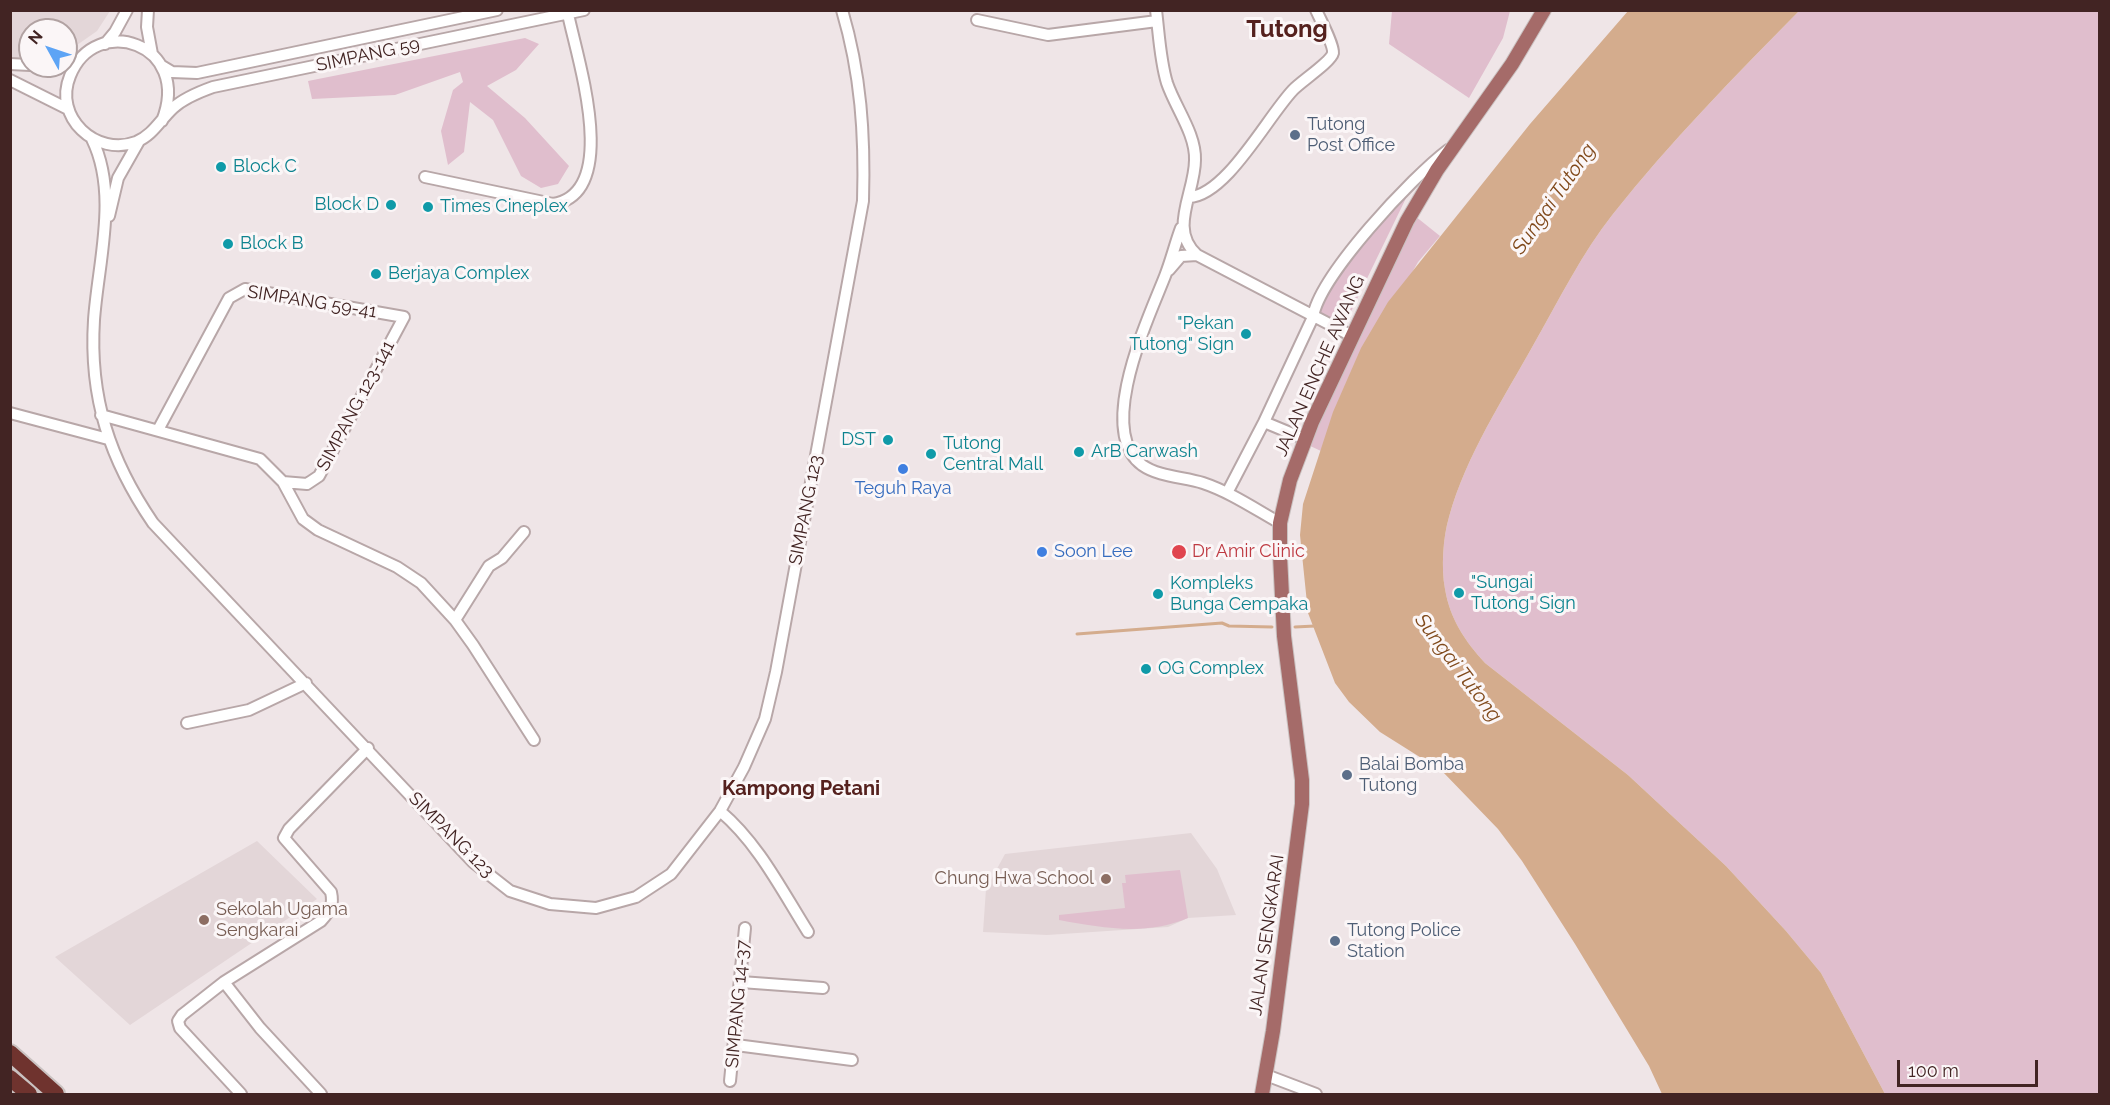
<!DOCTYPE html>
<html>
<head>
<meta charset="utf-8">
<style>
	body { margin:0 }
	#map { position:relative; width:2110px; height:1105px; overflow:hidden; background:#efe5e7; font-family:Raleway,sans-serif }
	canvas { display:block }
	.frame { position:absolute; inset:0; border:12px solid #422423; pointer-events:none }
	.north { position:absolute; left:18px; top:18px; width:60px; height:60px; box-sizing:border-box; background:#fbf6f7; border:2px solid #b1a2a2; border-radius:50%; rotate:310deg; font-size:16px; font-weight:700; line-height:24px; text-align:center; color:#422423 }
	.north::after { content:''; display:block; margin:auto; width:21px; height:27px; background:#5da4f5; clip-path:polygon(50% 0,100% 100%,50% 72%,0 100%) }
	.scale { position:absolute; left:1897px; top:1060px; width:141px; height:27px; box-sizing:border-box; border:3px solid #422423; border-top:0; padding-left:8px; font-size:18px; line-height:21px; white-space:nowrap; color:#422423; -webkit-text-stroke:4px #fbf6f7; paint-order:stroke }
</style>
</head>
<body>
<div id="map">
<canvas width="2110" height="1105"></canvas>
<div class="frame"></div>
<div class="north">N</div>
<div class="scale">100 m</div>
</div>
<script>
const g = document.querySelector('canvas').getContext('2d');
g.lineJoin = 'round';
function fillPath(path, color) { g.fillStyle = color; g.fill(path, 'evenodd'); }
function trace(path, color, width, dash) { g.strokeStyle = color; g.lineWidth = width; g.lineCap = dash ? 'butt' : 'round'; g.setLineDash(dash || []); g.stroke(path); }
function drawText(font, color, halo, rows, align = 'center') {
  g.font = font + ' Raleway,sans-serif'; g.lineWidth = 6; g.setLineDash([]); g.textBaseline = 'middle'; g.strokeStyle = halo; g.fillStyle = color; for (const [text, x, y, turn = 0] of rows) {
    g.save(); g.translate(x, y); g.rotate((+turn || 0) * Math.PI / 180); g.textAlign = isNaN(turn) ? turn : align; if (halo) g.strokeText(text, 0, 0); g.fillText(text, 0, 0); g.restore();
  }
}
const built = new Path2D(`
	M10 11 11 10 110 11 97 31 67 52 66 30H30V58H11Z
	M1191 833 1217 869 1236 915 1188 918 1168 927 1047 935 983 932 986 889 1005 854Z
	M257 841 317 899 130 1025 55 957Z`);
const green = new Path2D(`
	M1392 11V10L1510 11 1503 38 1469 98 1389 44Z
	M1799 11H2099V1094H1885L1821 973 1786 931 1726 866 1628 775 1485 663C1465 641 1450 619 1445 589 1441 568 1443 537 1449 517 1466 455 1504 398 1535 342 1559 300 1582 253 1613 214 1670 142 1735 76 1799 11Z
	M525 38 539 44 516 70 487 86 525 118 569 166 558 184 541 188 521 176 493 120 470 102 464 152 448 165 441 131 453 90 463 82 460 72 395 95 312 99 308 81Z
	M1408 194 1342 330 1313 314 1334 275Z
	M1415 216 1440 236 1418 262 1334 412 1321 451 1306 444Z
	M1180 870 1188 918C1146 936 1103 928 1059 920V915L1125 908 1122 883H1126L1125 875Z`);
const water = new Path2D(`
	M1628 11H1799C1735 76 1670 142 1613 214 1582 253 1559 300 1535 342 1504 398 1466 455 1449 517 1443 537 1441 568 1445 589 1450 619 1465 641 1485 663L1628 775 1726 866 1786 931 1821 973 1885 1094H1662L1649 1066 1575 944 1522 861 1498 829 1442 771 1380 732 1349 702 1335 683 1308 613 1300 535 1303 504 1333 412 1361 348 1388 302 1530 124Z`);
const stream = new Path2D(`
	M1295 627 1315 626
	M1077 634 1222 623 1229 626 1272 627`);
const minor = new Path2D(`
	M148 10 147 27 152 54
	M1156 10C1159 34 1160 60 1167 83 1175 107 1196 134 1195 160 1195 193 1168 229 1197 255L1352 336
	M977 20 1048 35 1157 21
	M105 44 115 32 127 10
	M10 64 30 65
	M162 66 172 72 197 73 497 10
	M10 80 68 109
	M162 121C193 43 95 12 70 76 53 117 96 157 136 142 153 135 160 120 173 108 184 98 199 92 213 87L584 10
	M92 139C119 194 98 262 94 320 89 398 110 460 153 523L473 862 510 891 550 904 596 908 636 897 671 874 720 811 744 767 765 719 776 672 863 201C865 135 861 74 842 10
	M425 177 553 204C622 193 577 58 568 14
	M1189 197C1226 196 1268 116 1293 90 1300 82 1331 62 1333 53 1334 45 1320 19 1316 10
	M109 216 118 178 139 141
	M1181 228C1175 244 1171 261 1165 276 1149 317 1095 430 1142 465 1159 477 1184 477 1203 483 1230 492 1255 509 1280 523
	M1169 270 1181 256 1197 255
	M10 413 108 439
	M101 415 260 459 283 482 303 519 318 530 397 567 421 583 455 620 473 645 534 740
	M1264 422 1305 439
	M158 430 229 298 245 289 404 317 319 476 307 484 283 482
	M1227 493 1264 422 1313 317C1319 276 1413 176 1448 150
	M455 620 489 566 502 558 524 532
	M187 723 249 710 306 683
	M720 811C758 843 781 889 808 932
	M224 982 260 1028 321 1094
	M741 982 823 988
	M736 1045 852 1060
	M1266 1075 1316 1094
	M730 1081 745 928
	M241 1094 180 1028 178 1021 182 1015 224 982 321 921C330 911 334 905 331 892L284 838 289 829 368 748`);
const major = new Path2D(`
	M1262 1094 1273 1031 1302 804V780L1284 636 1280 556V523L1290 480 1312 422 1407 221 1437 170 1512 64 1544 10`);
const highway = new Path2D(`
	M10 1053 56 1094
	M10 1078 29 1094`);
const markers = [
	[1295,135,6,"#5c6f8a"],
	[221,167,6,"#0f9aa8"],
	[391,205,6,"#0f9aa8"],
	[428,207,6,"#0f9aa8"],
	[228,244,6,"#0f9aa8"],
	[376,274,6,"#0f9aa8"],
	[1246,334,6,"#0f9aa8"],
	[888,440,6,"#0f9aa8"],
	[1079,452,6,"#0f9aa8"],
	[931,454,6,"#0f9aa8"],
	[903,469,6,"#3f7fe0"],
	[1042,552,6,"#3f7fe0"],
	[1179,552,8,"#e0444e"],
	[1459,593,6,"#0f9aa8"],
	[1158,594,6,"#0f9aa8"],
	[1146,669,6,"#0f9aa8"],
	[1347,775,6,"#5c6f8a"],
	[1106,879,6,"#8d6e63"],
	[204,920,6,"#8d6e63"],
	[1335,941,6,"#5c6f8a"]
];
const streetNames = [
	["SIMPANG 59",368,55,-12],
	["SIMPANG 59-41",312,302,9],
	["JALAN ENCHE AWANG",1320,366,-66],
	["SIMPANG 123-141",356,406,-62],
	["SIMPANG 123",806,510,-79],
	["SIMPANG 123",451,835,45],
	["JALAN SENGKARAI",1267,935,-82],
	["SIMPANG 14-37",738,1004,-85]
];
const serviceNames = [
	["Tutong",1307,125],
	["Post Office",1307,146],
	["Balai Bomba",1359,765],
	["Tutong",1359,786],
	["Tutong Police",1347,931],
	["Station",1347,952]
];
const cultureNames = [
	["Block C",233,167],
	["Block D",379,205,"right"],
	["Times Cineplex",440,207],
	["Block B",240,244],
	["Berjaya Complex",388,274],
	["\"Pekan",1234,324,"right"],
	["Tutong\" Sign",1234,345,"right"],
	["DST",876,440,"right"],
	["Tutong",943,444],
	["Central Mall",943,465],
	["ArB Carwash",1091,452],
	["\"Sungai",1471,583],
	["Tutong\" Sign",1471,604],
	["Kompleks",1170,584],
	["Bunga Cempaka",1170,605],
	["OG Complex",1158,669]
];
const shopNames = [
	["Teguh Raya",903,489],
	["Soon Lee",1054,552,"left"]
];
const healthNames = [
	["Dr Amir Clinic",1192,552]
];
const educationNames = [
	["Chung Hwa School",1094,879],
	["Sekolah Ugama",216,910,"left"],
	["Sengkarai",216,931,"left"]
];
const waterNames = [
	["Sungai Tutong",1554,199,-55],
	["Sungai Tutong",1458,668,53]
];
const neighbourhoodNames = [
	["Kampong Petani",801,789]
];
const districtNames = [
	["Tutong",1287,30]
];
fillPath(built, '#e3d6d8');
fillPath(green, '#e0becd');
fillPath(water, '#d4ac8d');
trace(stream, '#d4ac8d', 3);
trace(minor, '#b8a7a8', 14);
trace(major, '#cac2c1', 16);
trace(highway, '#cac2c1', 20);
trace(minor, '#fff', 10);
trace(major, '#a56b69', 14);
trace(highway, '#6f332e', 16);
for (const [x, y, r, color] of markers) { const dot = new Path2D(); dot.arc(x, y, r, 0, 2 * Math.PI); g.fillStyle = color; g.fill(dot); trace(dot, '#fbf6f7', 2); }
drawText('18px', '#422423', '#fbf6f7', streetNames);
drawText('18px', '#4e5e75', '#fbf6f7', serviceNames, 'left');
drawText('18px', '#0d838f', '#fbf6f7', cultureNames, 'left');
drawText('18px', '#366cbe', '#fbf6f7', shopNames);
drawText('18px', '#be3a42', '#fbf6f7', healthNames, 'left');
drawText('18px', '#785e54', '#fbf6f7', educationNames, 'right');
drawText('italic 20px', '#80491b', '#fbf6f7', waterNames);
drawText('bold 20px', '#55211e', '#fbf6f7', neighbourhoodNames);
drawText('bold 24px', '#55211e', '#fbf6f7', districtNames);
</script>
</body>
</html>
